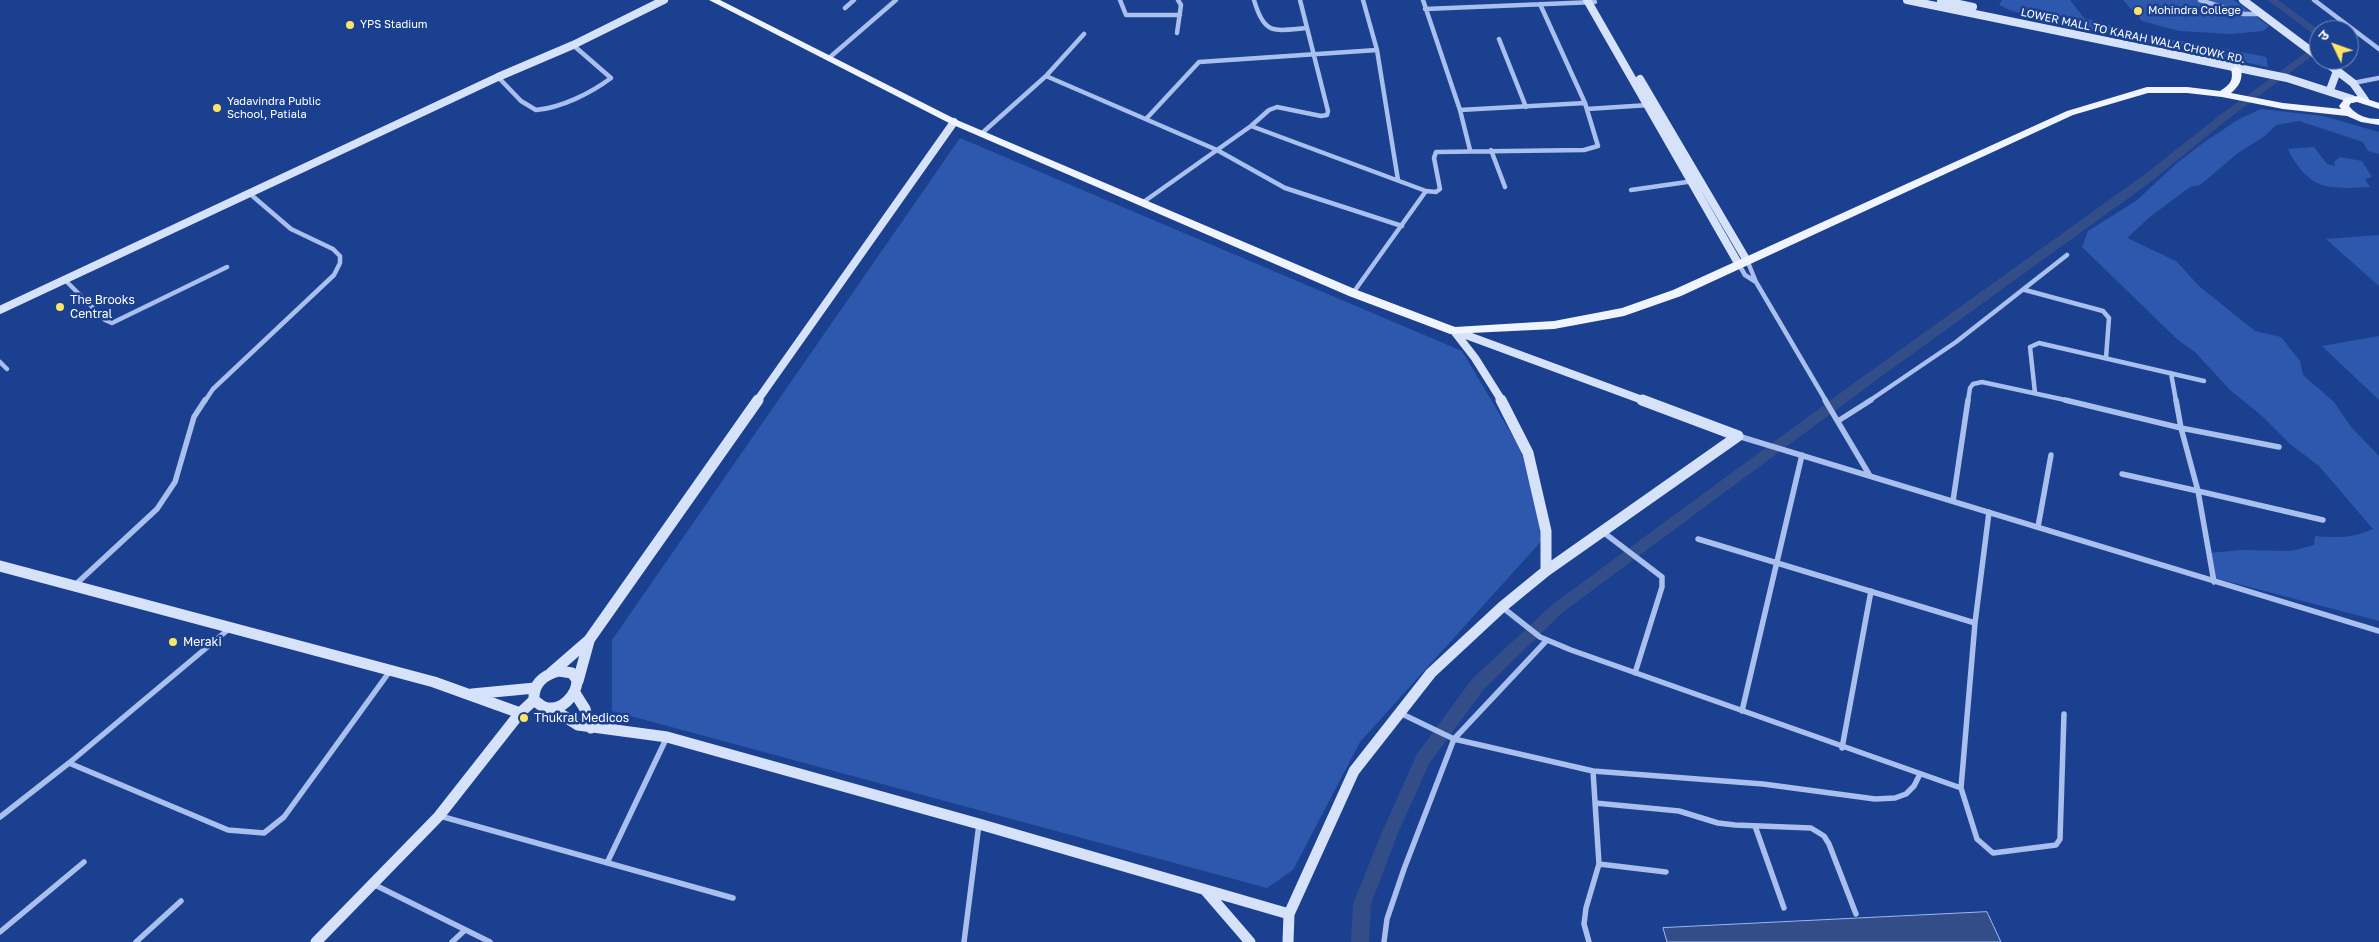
<!DOCTYPE html>
<html>
<head>
<meta charset="utf-8">
<style>
	body { margin:0 }
	#map { position:relative; width:2379px; height:942px; overflow:hidden; background:#1b408f; font-family:"Golos Text","Noto Sans Devanagari",sans-serif }
	canvas { display:block }
	.north { position:absolute; left:2309px; top:20px; width:50px; height:50px; box-sizing:border-box; background:#1b408f; border:1px solid #768cbc; border-radius:50%; rotate:312deg; font-size:14px; font-weight:700; line-height:20px; text-align:center; color:#fff }
	.north::after { content:''; display:block; margin:auto; width:18px; height:22px; background:#ffe465; clip-path:polygon(50% 0,100% 100%,50% 72%,0 100%) }
</style>
</head>
<body>
<div id="map">
<canvas width="2379" height="942"></canvas>
<div class="north">उ</div>
</div>
<script>
const g = document.querySelector('canvas').getContext('2d');
g.lineJoin = 'round';
function fillPath(path, color) { g.fillStyle = color; g.fill(path, 'evenodd'); }
function trace(path, color, width, dash) { g.strokeStyle = color; g.lineWidth = width; g.lineCap = dash ? 'butt' : 'round'; g.setLineDash(dash || []); g.stroke(path); }
function drawText(font, color, halo, rows, align = 'center') {
  g.font = font + ' "Golos Text",sans-serif'; g.lineWidth = 5; g.setLineDash([]); g.textBaseline = 'middle'; g.strokeStyle = halo; g.fillStyle = color; for (const [text, x, y, turn = 0] of rows) {
    g.save(); g.translate(x, y); g.rotate((+turn || 0) * Math.PI / 180); g.textAlign = isNaN(turn) ? turn : align; if (halo) g.strokeText(text, 0, 0); g.fillText(text, 0, 0); g.restore();
  }
}
const green = new Path2D(`
	M2002 0H2070L2084 18 2153 37 2197 43 2266 57 2268 67 2079 28 2012 11 1999 5Z
	M2123 0H2234L2269 26 2263 31 2231 34 2179 31 2142 21Z
	M2261 109 2323 116 2379 132V154L2368 151 2363 142 2299 121 2276 125 2265 136 2238 153 2200 185 2190 187 2151 216 2127 238 2176 261 2199 286 2255 331 2281 337 2300 361 2303 375 2334 402 2351 427 2379 456V621L2215 578 2209 553 2243 550 2291 551 2314 545 2315 536C2336 538 2354 538 2373 529L2319 466 2290 444 2262 416 2230 390 2195 352 2178 340 2082 247 2088 231 2136 201 2177 163 2203 143 2239 119Z
	M960 138 1462 351 1521 450 1545 537 1360 742 1293 870 1267 888 612 711V640Z
	M2314 147 2327 164 2335 166 2334 162 2340 157 2362 161 2372 177 2365 179 2370 187C2356 188 2336 189 2322 185 2308 181 2293 162 2288 149Z
	M2379 235V286L2326 239Z
	M2379 336V400L2322 346Z`);
const water = new Path2D(`
	M1987 912 2001 942H1667L1663 928Z`);
const canal = new Path2D(`
	M2267 0H2278L2319 30V38Z
	M2319 43V51L2228 119 2152 181 1875 381 1563 612 1484 689 1429 764 1398 833 1371 904 1369 942H1351L1353 904 1382 832 1417 754 1472 679 1553 604 1865 375 2144 175 2220 115Z`);
const streetFar1 = new Path2D(`
	M1120 0 1126 15H1180
	M1254 0C1264 35 1273 31 1307 28
	M1363 0 1377 50 1398 180
	M1423 0 1460 110 1470 150
	M2200 0 2244 14H2262
	M2314 0 2379 49
	M845 8 854 0
	M1425 9 1595 2
	M1177 33 1181 5 1178 0
	M1499 39 1526 107
	M829 58 896 0
	M1046 76 1217 150 1285 188 1402 226
	M498 77 521 101 536 110C561 108 591 93 611 78L573 45
	M2353 83 2379 78
	M1587 109 1649 105
	M1460 110 1585 103
	M1146 119 1199 62 1377 50
	M1251 126 1269 110 1277 107 1321 116 1327 115 1328 111 1300 0
	M981 134 1046 76 1084 34
	M1491 150 1505 187
	M1631 190 1694 181
	M1142 203 1251 126 1426 191
	M1747 260 1756 282 1826 401
	M1738 263 1745 275 1756 282
	M65 280 105 320 112 323 227 267
	M2025 290 2103 311 2109 318 2106 358
	M1353 293 1426 191 1436 192 1440 189 1434 158 1436 152 1584 150 1598 146 1585 103 1540 4
	M0 362 7 369
	M2171 373 2176 401
	M2035 393 2030 347 2039 343 2204 381
	M205 401 213 389 334 275 340 263V256L333 249 291 229 249 193
	M1869 401 1956 342 2067 255
	M1968 401 1970 388 1973 384 1982 382 2070 401`);
const street = new Path2D(`
	M1825 400 1870 476
	M2065 400 2181 428 2176 400
	M1838 421 1871 400
	M1738 436 2379 631
	M2122 474 2198 491 2181 428 2279 447
	M1953 501 1968 400
	M1989 512 1975 623 1961 788 1977 839 1993 853 2056 845 2060 839 2064 714
	M2038 527 2051 455
	M1603 532 1662 577V587L1635 673
	M1698 539 1975 623
	M2214 582 2198 491 2323 520
	M75 585 157 509 175 482 194 417 205 400
	M1502 607 1540 637 1571 650 1961 788
	M1742 711 1802 455
	M1400 713 1454 739 1593 771 1763 784 1875 799 1895 798 1906 794 1914 786 1920 774
	M1842 748 1871 591
	M69 763 228 830 264 833 284 817 390 671
	M1595 803 1679 811 1718 823 1735 825 1811 828 1824 836 1829 844 1856 914
	M440 816 733 898
	M0 817 69 763 230 628
	M1755 826 1784 908
	M607 863 667 737
	M1599 864 1666 872
	M373 884 490 942
	M0 932 84 862
	M136 942 181 901
	M452 942 465 930
	M964 942 979 824
	M1384 942 1387 919 1404 869 1454 739 1547 640
	M1589 942 1584 924 1586 908 1599 864 1593 771`);
const secondaryFar1 = new Path2D(`
	M1587 0 1738 263
	M1907 0 2287 78 2352 99
	M1941 0 1973 7
	M2243 0 2319 57
	M2323 60 2353 83 2365 100
	M1640 79 1746 259
	M2330 90 2337 71
	M0 310 498 77 573 45 664 0
	M1454 331 1475 358 1502 401
	M1455 331 1645 401
	M757 401 954 122`);
const secondary = new Path2D(`
	M1642 400 1738 436
	M0 566 434 682 520 713
	M1546 571 1738 436
	M559 671 572 673 577 680C577 695 561 713 544 707 541 706 537 702 534 700 533 683 544 675 559 671Z
	M551 673 589 640 758 400
	M578 681 589 641
	M575 693 585 709 591 728
	M472 694 535 688
	M551 708 578 725 667 737 979 824 1289 914 1288 942
	M1205 890 1250 942
	M1289 914 1354 771 1431 673 1502 607 1546 571V531L1528 453 1501 400
	M316 942 439 816 520 713 534 700`);
const primary = new Path2D(`
	M709 0H720L957 120 1357 290 1455 327 1554 321 1622 308 1673 290 2067 111 2147 87H2187L2220 91C2230 85 2234 80 2231 69L2236 66 2241 69C2243 80 2239 86 2231 93L2283 103 2341 109 2339 106 2345 98 2358 96 2379 103V109L2357 102 2351 103 2349 106C2357 116 2367 119 2379 119V125L2361 122 2347 116 2283 109 2222 97 2187 93H2148L2073 115 1681 296 1624 316 1554 329 1450 334 1349 296 951 124Z`);
const markers = [
	[2138,11,5,"#ffe465"],
	[350,25,5,"#ffe465"],
	[217,108,5,"#ffe465"],
	[60,307,5,"#ffe465"],
	[173,642,5,"#ffe465"],
	[524,718,5,"#ffe465"]
];
const farPoinames = [
	["Mohindra College",2148,11],
	["YPS Stadium",360,25],
	["Yadavindra Public",227,102],
	["School, Patiala",227,115]
];
const farStreetnames = [
	["LOWER MALL TO KARAH WALA CHOWK RD.",2133,36,12]
];
const poiNames = [
	["The Brooks",70,300],
	["Central",70,314],
	["Meraki",183,642],
	["Thukral Medicos",534,718]
];
fillPath(green, '#2e58ad');
fillPath(water, '#334d88');
trace(water, '#9cb9f0', 1);
fillPath(canal, '#334d88');
trace(streetFar1, '#a9c0ee', 4.5);
trace(street, '#a9c0ee', 5.5);
trace(secondaryFar1, '#d6e1fa', 8);
trace(secondary, '#d6e1fa', 11);
fillPath(primary, '#eff4ff');
for (const [x, y, r, color] of markers) { const dot = new Path2D(); dot.arc(x, y, r, 0, 2 * Math.PI); g.fillStyle = color; g.fill(dot); trace(dot, '#1b408f', 2); }
drawText('11px', '#fff', '#1b408f', farPoinames, 'left');
drawText('11px', '#fff', '#1b408f', farStreetnames);
drawText('12px', '#fff', '#1b408f', poiNames, 'left');
</script>
</body>
</html>
